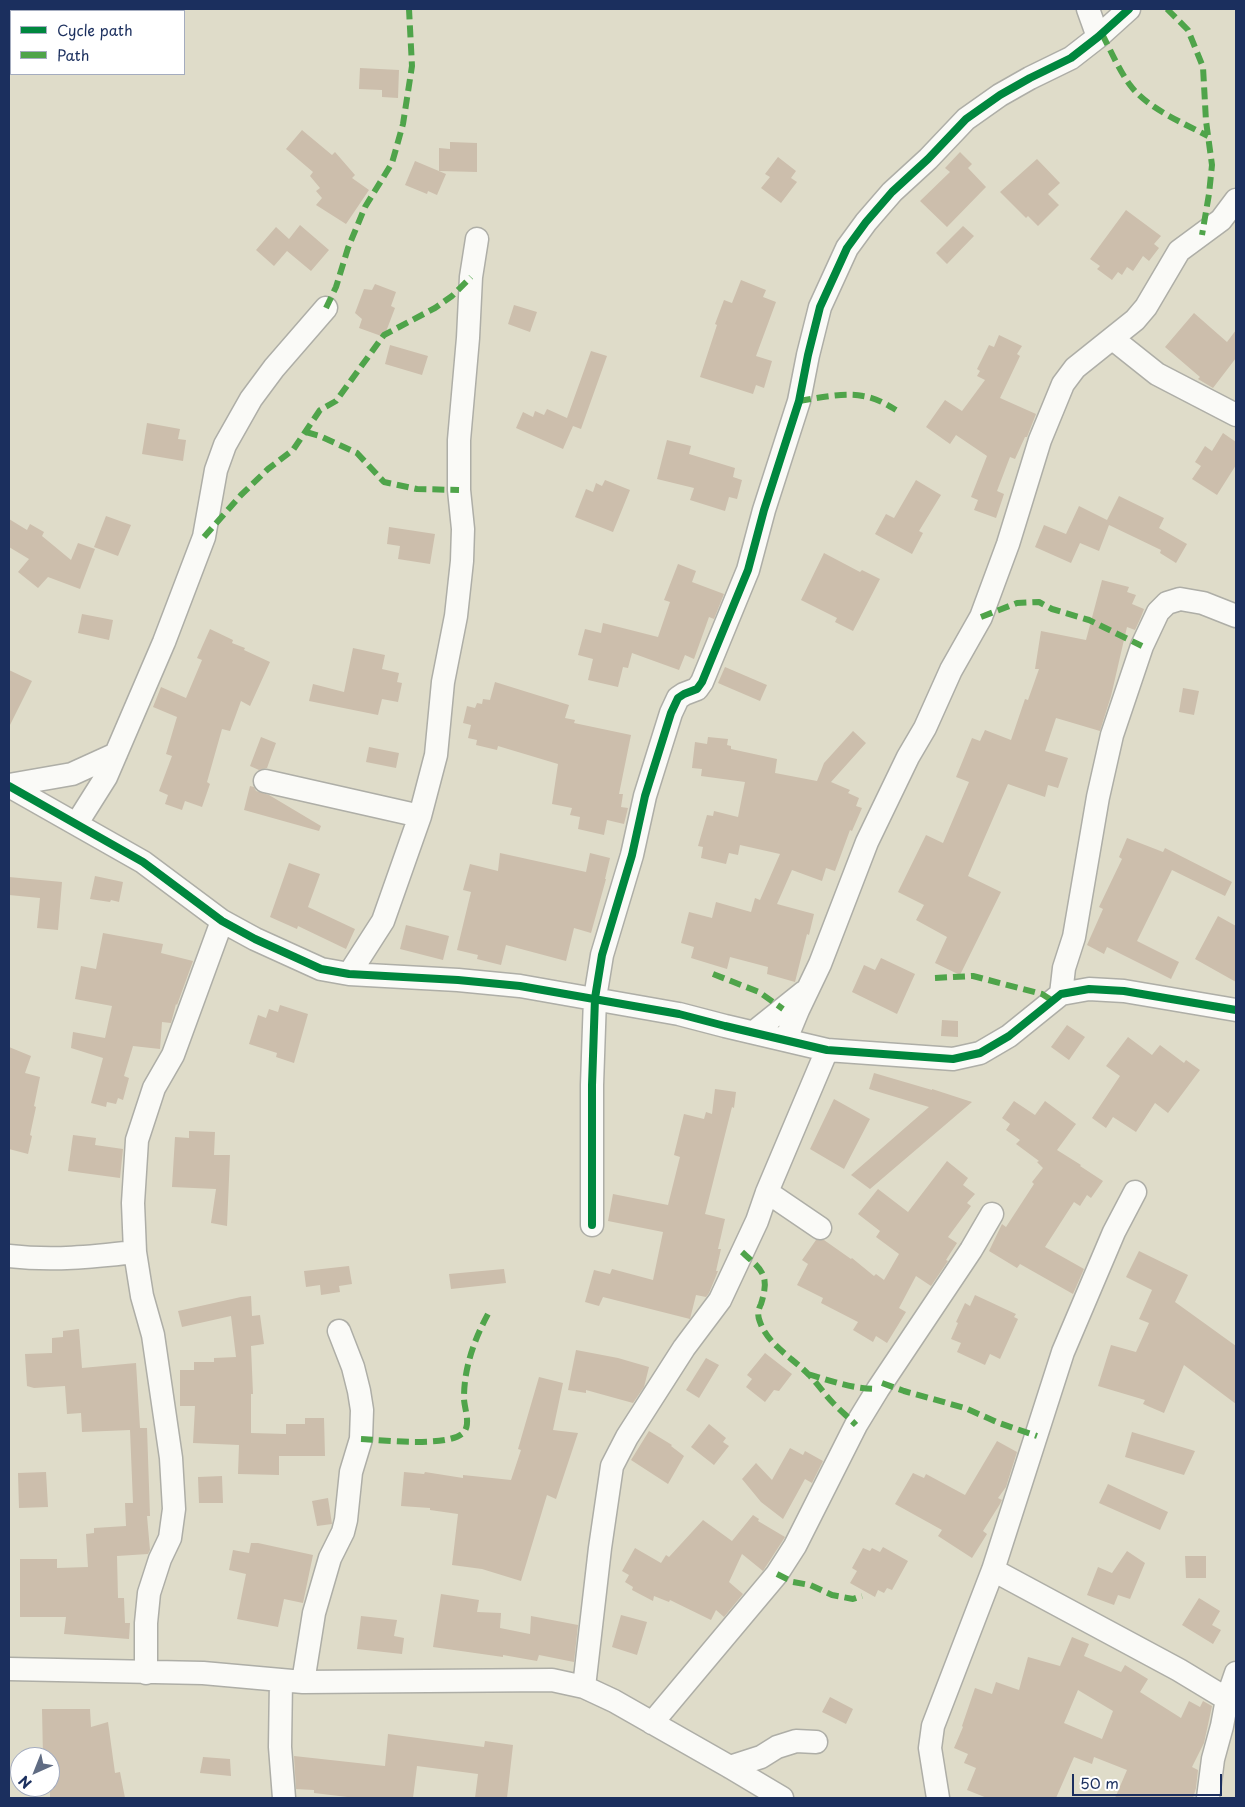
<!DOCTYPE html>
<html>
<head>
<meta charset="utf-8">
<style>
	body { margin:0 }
	#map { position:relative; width:1245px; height:1807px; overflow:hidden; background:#dfdcc9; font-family:"Playpen Sans",sans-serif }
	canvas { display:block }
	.frame { position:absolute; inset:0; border:10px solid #1b2f5e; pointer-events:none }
	.legend { position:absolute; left:10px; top:10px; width:175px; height:65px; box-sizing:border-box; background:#fff; border:1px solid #a4acbf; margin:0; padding:6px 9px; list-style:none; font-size:15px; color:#1b2f5e }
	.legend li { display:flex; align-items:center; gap:10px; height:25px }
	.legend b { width:25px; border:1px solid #a4acbf }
	.north { position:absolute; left:10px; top:1747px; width:50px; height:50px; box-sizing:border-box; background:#fff; border:1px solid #a4acbf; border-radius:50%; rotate:224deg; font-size:14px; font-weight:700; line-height:20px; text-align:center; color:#1b2f5e }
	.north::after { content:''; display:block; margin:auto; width:18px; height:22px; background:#606c83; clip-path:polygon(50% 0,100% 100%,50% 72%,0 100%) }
	.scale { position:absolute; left:1072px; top:1774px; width:150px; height:22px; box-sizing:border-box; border:2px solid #1b2f5e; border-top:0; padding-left:6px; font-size:15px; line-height:18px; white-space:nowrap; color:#1b2f5e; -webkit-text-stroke:4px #fff; paint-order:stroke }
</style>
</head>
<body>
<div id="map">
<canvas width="1245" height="1807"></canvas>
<div class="frame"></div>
<ul class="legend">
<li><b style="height:6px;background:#00873e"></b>Cycle path</li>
<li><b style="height:6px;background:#4fa44a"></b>Path</li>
</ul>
<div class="north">N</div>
<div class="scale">50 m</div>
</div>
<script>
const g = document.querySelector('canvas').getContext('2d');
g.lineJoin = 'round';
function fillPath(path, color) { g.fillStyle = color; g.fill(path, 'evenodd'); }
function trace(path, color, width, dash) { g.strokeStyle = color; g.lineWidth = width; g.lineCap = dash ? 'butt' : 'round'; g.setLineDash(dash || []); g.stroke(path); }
const building = new Path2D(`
	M360 68 399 70 398 98 382 97V90L359 89Z
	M302 130 332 155 335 152 355 175 352 178 369 190 346 224 316 205 322 198 316 191 320 188 310 176 313 172 286 149Z
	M450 142 477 143V172L439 171V148L450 149Z
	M960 152 972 164 968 168 986 187 947 227 920 201 950 172 945 168Z
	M778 157 796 171 791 178 797 182 781 203 761 188 770 177 765 174Z
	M1037 159 1060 183 1048 194 1059 205 1038 226 1028 216 1026 218 1000 192Z
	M415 161 446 174 437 195 428 191 427 194 405 185Z
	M1126 210 1161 236 1154 244 1159 248 1149 261 1143 256 1133 271 1127 267 1122 275 1118 272 1112 280 1097 269 1100 266 1090 259Z
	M300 225 329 250 311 271 287 251 274 266 256 250 276 227 289 239Z
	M963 226 974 236 947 264 936 253Z
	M741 280 766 290 763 297 776 302 756 356 772 361 764 388 756 385 753 394 700 377 717 325 715 324 724 300 732 303Z
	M375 284 396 292 391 306 395 308 384 337 359 328 362 319 355 313 364 289 372 290Z
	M514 305 537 312 530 332 508 324Z
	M1194 313 1227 342 1236 330V358L1213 388 1198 379 1200 377 1165 347Z
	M999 335 1022 346 1017 354 1020 356 1000 398 1036 414 1027 437H1025L1015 459 1010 457 997 491 1004 494 996 518 974 510 978 500 971 497 987 456 956 435 950 444 926 427 945 400 962 411 985 380 977 376 980 371 977 369 989 345 994 347Z
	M390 345 428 356 422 375 385 364Z
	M591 351 607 356 581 429 573 426 563 449 516 428 523 412 533 417 535 411 544 415 547 409 567 418Z
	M147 423 180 429 178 439 186 440 183 461 142 454Z
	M1223 433 1236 442V465L1217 495 1192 479 1201 466 1195 462 1205 446 1212 451Z
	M667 440 691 446 689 454 735 468 733 477 742 480 737 499 729 497 725 511 690 500 694 488 657 479Z
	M605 480 630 490 613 532 575 517 586 489 593 492 596 483 602 486Z
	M916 480 941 495 919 531 923 533 912 554 875 534 886 514 894 518Z
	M1119 496 1164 518 1159 528 1187 544 1176 563 1160 553 1161 550 1109 525 1099 551 1080 543 1071 563 1035 547 1044 525 1066 534 1079 506 1107 520Z
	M106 516 131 525 118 556 94 547Z
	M9 519 27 530 30 524 44 532 42 536 71 560 78 543 95 549 80 589 48 577 38 588 18 572 29 559 9 547Z
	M389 527 435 534 430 564 398 559 400 546 387 544Z
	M824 553 860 572 862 570 880 579 853 631 835 622 837 618 801 600Z
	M678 564 696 571 692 582 724 594 714 619 709 617 694 659 685 655 679 670 632 653 628 668 623 667 618 687 588 680 593 659 578 655 585 629 601 633 603 623 658 637 670 602 664 600Z
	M1102 580 1129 587 1127 592 1136 595 1132 604 1144 609 1141 617 1135 630 1127 627 1111 696 1100 731 1056 718 1045 751 1068 758 1058 788 1048 785 1045 797 1008 784 968 876 1001 892 960 975 935 963 947 937 916 920 924 905 898 892 926 835 943 843 969 782 956 777 972 738 980 741 985 730 1011 740 1025 699 1028 700 1039 669H1035L1041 631 1086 640Z
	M82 614 113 620 109 640 78 633Z
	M210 629 233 640 232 643 245 648 244 650 270 662 250 706 241 701 230 731 222 729 207 782 210 784 202 807 185 801 182 810 165 804 168 795 159 791 172 756 166 754 177 717 153 707 161 687 186 698 202 660 197 658Z
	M353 648 385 655 382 669 399 673 397 682 402 683 398 702 382 699 378 715 309 701 313 684 344 692Z
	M725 667 767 685 760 701 718 683Z
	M9 670 32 681 9 727Z
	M495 682 569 705 565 718 575 720 574 723 631 735 619 794H623L621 807 628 808 624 824 607 820 604 835 578 829 580 817 570 815 572 808 552 804 558 764 498 746 497 750 476 745 477 740 468 738 471 725 463 723 467 706 475 708 477 703 482 704 483 699 490 700Z
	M1183 688 1199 691 1194 715 1179 712Z
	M853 731 866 743 831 782 850 790 848 793 859 798 856 806 862 808 852 831 850 830 835 871 826 868 822 881 792 870 777 904 814 914 809 935 807 934 795 982 767 974 768 967 730 957 727 969 691 958 694 947 681 943 689 912 712 918 716 902 751 912 755 898 760 900 780 854 740 845 738 855 729 853 726 864 701 858 703 847 698 846 707 815 713 816 714 811 738 817 745 782 701 776 702 769 692 768 695 742 707 744 708 737 728 739 727 745 731 746V749L777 759 775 773 817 781 824 763Z
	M261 737 276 743 267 768 259 770 250 766Z
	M369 747 399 753 396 768 366 762Z
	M250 786 254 787 256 791 269 795 321 826 319 831 244 810Z
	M1127 838 1163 852 1165 848 1232 882 1225 896 1172 870 1137 941 1179 962 1171 979 1107 947 1104 954 1087 945 1103 909 1099 907 1122 859 1119 857Z
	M500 853 586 872 590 853 610 858 605 879H606L591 933 574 928 566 961 506 945 501 965 477 959 478 955 457 950 471 892 463 890 470 864 498 871Z
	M289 863 320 874 308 907 355 929 346 949 298 926 297 929 270 917Z
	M95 876 123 882 119 902 111 900 110 902 90 899Z
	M9 877 62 882 58 930 37 928 40 898 9 895Z
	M1218 916 1236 926V982L1195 959Z
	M406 925 449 936 443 960 400 949Z
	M103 933 163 944 161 953 193 961 177 1005 176 1004 171 1023 162 1022 160 1049 133 1046 124 1076 129 1078 123 1100 118 1098 116 1104 107 1102 106 1107 91 1103 103 1058 71 1048 73 1032 105 1038 112 1006 75 999 81 966 96 969Z
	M881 958 915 974 897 1014 852 992 864 965 875 970Z
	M280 1005 308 1014 294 1063 276 1057 277 1053 249 1044 258 1015 266 1018 269 1009 278 1012Z
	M942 1020 958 1021V1037L941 1036Z
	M1067 1025 1085 1037 1069 1060 1051 1047Z
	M1128 1037 1152 1055 1160 1045 1184 1063 1186 1060 1200 1070 1168 1113 1155 1103 1136 1132 1113 1117 1106 1128 1092 1118 1120 1076 1106 1066Z
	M9 1047 31 1056 25 1073 40 1077 34 1106 36 1107 30 1135 32 1136 28 1154 9 1149Z
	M874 1073 932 1090V1089L972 1102 870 1189 851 1175 929 1107 869 1089Z
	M715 1089 736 1092 734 1108 732 1107 705 1214 725 1219 718 1249H721L716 1271H718L709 1293 706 1297 696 1295 690 1319 603 1297 599 1306 585 1302 594 1270 610 1274 612 1269 653 1280 663 1232 608 1221 613 1194 668 1205 680 1157 674 1155 684 1114 704 1119 706 1112 712 1114Z
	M834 1099 870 1119 844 1169 810 1149Z
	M1014 1101 1035 1115 1045 1101 1076 1124 1057 1150 1081 1165 1080 1166 1103 1181 1091 1198 1087 1195 1080 1206 1074 1202 1045 1247 1084 1269 1073 1294 1020 1264 1017 1268 989 1251 1002 1224 1006 1227 1034 1184 1032 1182 1043 1168 1037 1162 1039 1161 1016 1144 1020 1140 1006 1130 1010 1124 1002 1118Z
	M189 1131 215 1132 214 1155H230L227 1226 211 1223 216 1189 172 1187 175 1137 189 1138Z
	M73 1135 96 1138 95 1145 123 1149 120 1178 68 1171Z
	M947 1161 968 1178 963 1185 975 1194 967 1203 971 1206 948 1237 957 1243 946 1260 948 1261 931 1286 916 1276 899 1308 906 1312 887 1343 876 1336 873 1342 853 1330 858 1322 821 1303 823 1298 797 1285 808 1264 802 1260 816 1240H824L851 1259 852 1258 874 1276 876 1274 884 1280 899 1254 876 1237 880 1231 858 1214 878 1189 908 1212Z
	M1139 1251 1188 1275 1175 1302 1236 1346V1404L1184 1365 1164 1413 1143 1404 1145 1400 1098 1386 1111 1345 1136 1352 1149 1323 1139 1319 1152 1290 1126 1277Z
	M349 1266 352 1284 339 1286 340 1292 321 1295 320 1285 306 1287 304 1271Z
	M504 1269 506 1283 451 1289 449 1274Z
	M975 1295 1016 1314 1014 1317 1018 1319 1000 1359 990 1354 985 1365 957 1352 961 1343 951 1339 958 1323 956 1322 965 1303 970 1306Z
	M251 1296 252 1316 260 1315 264 1344 251 1346 253 1394H251V1433L286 1434V1424H305V1418H324L325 1456H279V1475L238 1474 239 1445 193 1443 195 1406H180V1370H194V1362H214V1358L236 1357 231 1316 182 1327 178 1311 241 1297Z
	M79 1329 82 1368 136 1363 140 1428H147L150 1516H147L150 1550 148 1554 117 1556 118 1598H124L125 1623H130L129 1639 64 1634 66 1617H20V1559H57V1568L88 1567 86 1534 94 1533V1528L126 1526 125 1503H133L130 1430 82 1432 81 1413 67 1414 65 1386 34 1388 27 1386 25 1354 52 1353V1338L63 1337V1331Z
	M576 1350 618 1358 649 1367 644 1387 633 1403 586 1390V1393L568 1390Z
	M765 1353 792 1374 779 1391 774 1390 765 1402 746 1387 752 1379 747 1375Z
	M706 1358 719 1365 699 1398 686 1390Z
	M539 1377 563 1383 553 1430 578 1433 556 1499 547 1495 521 1581 482 1569 452 1565 458 1514 430 1510V1508L401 1506 404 1472 424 1474 425 1472 463 1478V1475L511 1480 521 1450 518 1449Z
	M709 1424 726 1438 723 1442 729 1446 714 1465 691 1447Z
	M649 1431 672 1445 671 1446 684 1456 668 1484 631 1460Z
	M1132 1432 1195 1451 1184 1475 1125 1457Z
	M997 1441 1017 1452 1006 1487 998 1498 1002 1500 1000 1504 983 1531 987 1534 972 1558 938 1536 942 1530 895 1504 913 1473 924 1478 926 1474 965 1495Z
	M790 1448 803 1455 805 1451 823 1461 812 1483 805 1479 783 1519 761 1502 742 1479 756 1463 772 1480Z
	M46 1472 48 1507 19 1508 18 1473Z
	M222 1476 223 1503H199L198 1477Z
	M1108 1484 1168 1512 1160 1530 1099 1503Z
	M328 1498 332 1524 317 1526 312 1501Z
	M753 1515 759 1519 758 1521 785 1537 763 1571 742 1554 729 1582 743 1594 724 1617 716 1610 711 1620 670 1600 669 1602 654 1596 653 1601 632 1590 633 1587 625 1582 629 1575 622 1571 635 1548 661 1563 666 1555 669 1557 703 1520 732 1541Z
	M251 1543H258L313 1555 303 1603 284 1599 278 1627 237 1619 246 1574 229 1570 233 1550 249 1553Z
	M883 1547 908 1561 892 1590 887 1588 884 1593 878 1590 875 1597 850 1583 857 1571 852 1568 863 1548 870 1551 872 1548 880 1552Z
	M1127 1551 1145 1563 1130 1599 1118 1595 1114 1605 1087 1595 1098 1567 1112 1573Z
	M1185 1556H1206V1578H1186Z
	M441 1594 479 1600 477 1612 501 1613 500 1628 530 1634 531 1616 578 1625 574 1662 539 1655 537 1661 503 1655V1657L433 1647Z
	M1199 1598 1220 1611 1212 1625 1221 1630 1213 1644 1182 1625Z
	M621 1615 647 1622 637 1655 612 1647Z
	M361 1616 397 1620 394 1636 404 1638 402 1654 357 1649Z
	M1072 1637 1089 1644 1084 1656 1121 1672 1125 1665 1148 1679 1140 1692 1181 1718 1189 1701 1200 1707 1203 1701 1212 1706 1204 1743 1192 1767 1198 1770 1196 1788 1193 1798H1115L1127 1770 1094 1757 1092 1764 1074 1757 1056 1798H987L967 1790 976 1768 964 1763 968 1754 954 1748 963 1727 962 1726 975 1688 992 1694 996 1682 1019 1690 1028 1657 1060 1666ZM1078 1690 1113 1711 1102 1739 1064 1723Z
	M830 1697 853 1709 846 1724 822 1712Z
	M42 1709H90L91 1727 108 1722 115 1773 120 1772 125 1798H50V1757H43Z
	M388 1734 484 1747 485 1741 513 1745 507 1798H475L478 1774 417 1766 413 1798H356L314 1793V1790L296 1789 294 1756 385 1766Z
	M203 1757 230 1759 231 1776 200 1773Z`);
const minor = new Path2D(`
	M1088 9 1098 37
	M1113 339 1157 374 1236 415
	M265 781 420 816
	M9 785 72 774 116 754
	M9 786 143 862 222 921 255 939 321 969 349 974 458 980 520 986 679 1014 725 1026 827 1050 953 1059 980 1053 1009 1036 1061 994 1089 989 1124 991 1236 1010
	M77 823 106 777 164 642 204 537 216 470 225 445 251 399 274 368 326 308
	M349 974 383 921 420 816 436 755 443 682 456 616 462 561 463 529 459 490V440L468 338 471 277 477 239
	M1061 994 1064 968 1074 937 1098 797 1112 735 1142 646 1158 612 1167 603 1180 599 1203 603 1236 616
	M754 1032 804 992
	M786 1039 798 1010 820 964 867 842 908 757 925 728 951 670 981 617 1008 544 1040 440 1063 384 1075 368 1135 320 1146 307 1179 251 1221 220 1236 200
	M767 1192 820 1228
	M592 1225V1085L595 998 602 955 632 855 645 796 671 713 678 698 684 694 697 689 702 682 748 570 764 510 799 401 808 355 820 307 847 248 866 222 892 192 928 159 966 119 1000 95 1030 78 1071 58 1098 37 1129 9
	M9 1256C53 1261 91 1257 135 1252
	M993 1570 1179 1670 1227 1699
	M9 1669 203 1673 303 1682 552 1680 584 1687 614 1701 730 1767 782 1798
	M146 1673V1623L149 1593 160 1559 170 1538 174 1509 171 1458 153 1335 142 1296 135 1252 133 1203 137 1140 154 1088 173 1055 222 921
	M281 1680 280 1747 284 1798
	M303 1682 314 1613 330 1558 343 1532 346 1520 351 1472 361 1439 362 1410 359 1391 353 1367 339 1331
	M584 1687 600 1548 612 1466 627 1437 684 1348 720 1300 757 1221 767 1192 827 1050
	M652 1723 777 1574 795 1546 856 1425 878 1389 971 1250 992 1214
	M730 1767 761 1757 777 1747 796 1741 816 1742
	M938 1798 930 1748 933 1726 993 1570 1063 1352 1114 1232 1135 1192
	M1208 1798 1213 1759 1222 1726 1227 1699 1236 1673`);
const quiet = new Path2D(`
	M1167 9 1188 30 1203 67 1206 121 1212 165 1209 194 1202 235
	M1102 34C1111 51 1119 70 1130 85 1147 108 1183 123 1208 136
	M326 308 336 287 348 248 365 207 392 163 403 124 412 66 409 9
	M799 401C817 398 846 392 863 396 876 398 886 404 896 410
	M306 432 320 436 357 453 384 482 417 489 459 490
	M204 537 241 495 268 469 293 450 320 410 336 401 384 335 435 308 452 296 471 277
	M981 617 1017 603 1039 602 1052 609 1089 620 1142 646
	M713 974 759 992 783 1009
	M935 978 973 976 1042 994 1053 1001
	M742 1252C763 1271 770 1275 761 1304 758 1310 757 1315 760 1322 768 1345 793 1358 809 1375 818 1384 825 1395 834 1404 841 1411 849 1418 856 1425
	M808 1374C831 1381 853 1389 878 1389
	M882 1383 904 1391 965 1408 999 1423 1037 1436
	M361 1439C381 1440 450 1448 464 1432 471 1423 464 1408 464 1398 464 1368 474 1340 488 1314
	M777 1574 793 1582 810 1585 832 1595 853 1599 862 1596`);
const cycleway = new Path2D(`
	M9 786 143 862 222 921 255 939 321 969 349 974 458 980 520 986 679 1014 725 1026 827 1050 953 1059 980 1053 1009 1036 1061 994 1089 989 1124 991 1236 1010
	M592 1225V1085L595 998 602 955 632 855 645 796 671 713 678 698 684 694 697 689 702 682 748 570 764 510 799 401 808 355 820 307 847 248 866 222 892 192 928 159 966 119 1000 95 1030 78 1071 58 1098 37 1129 9`);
fillPath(building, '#ccbeac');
trace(minor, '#aeaea7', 25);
trace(minor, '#fafaf7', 22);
trace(quiet, '#4fa44a', 6, [12, 6]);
trace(cycleway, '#00873e', 8);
</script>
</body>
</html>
